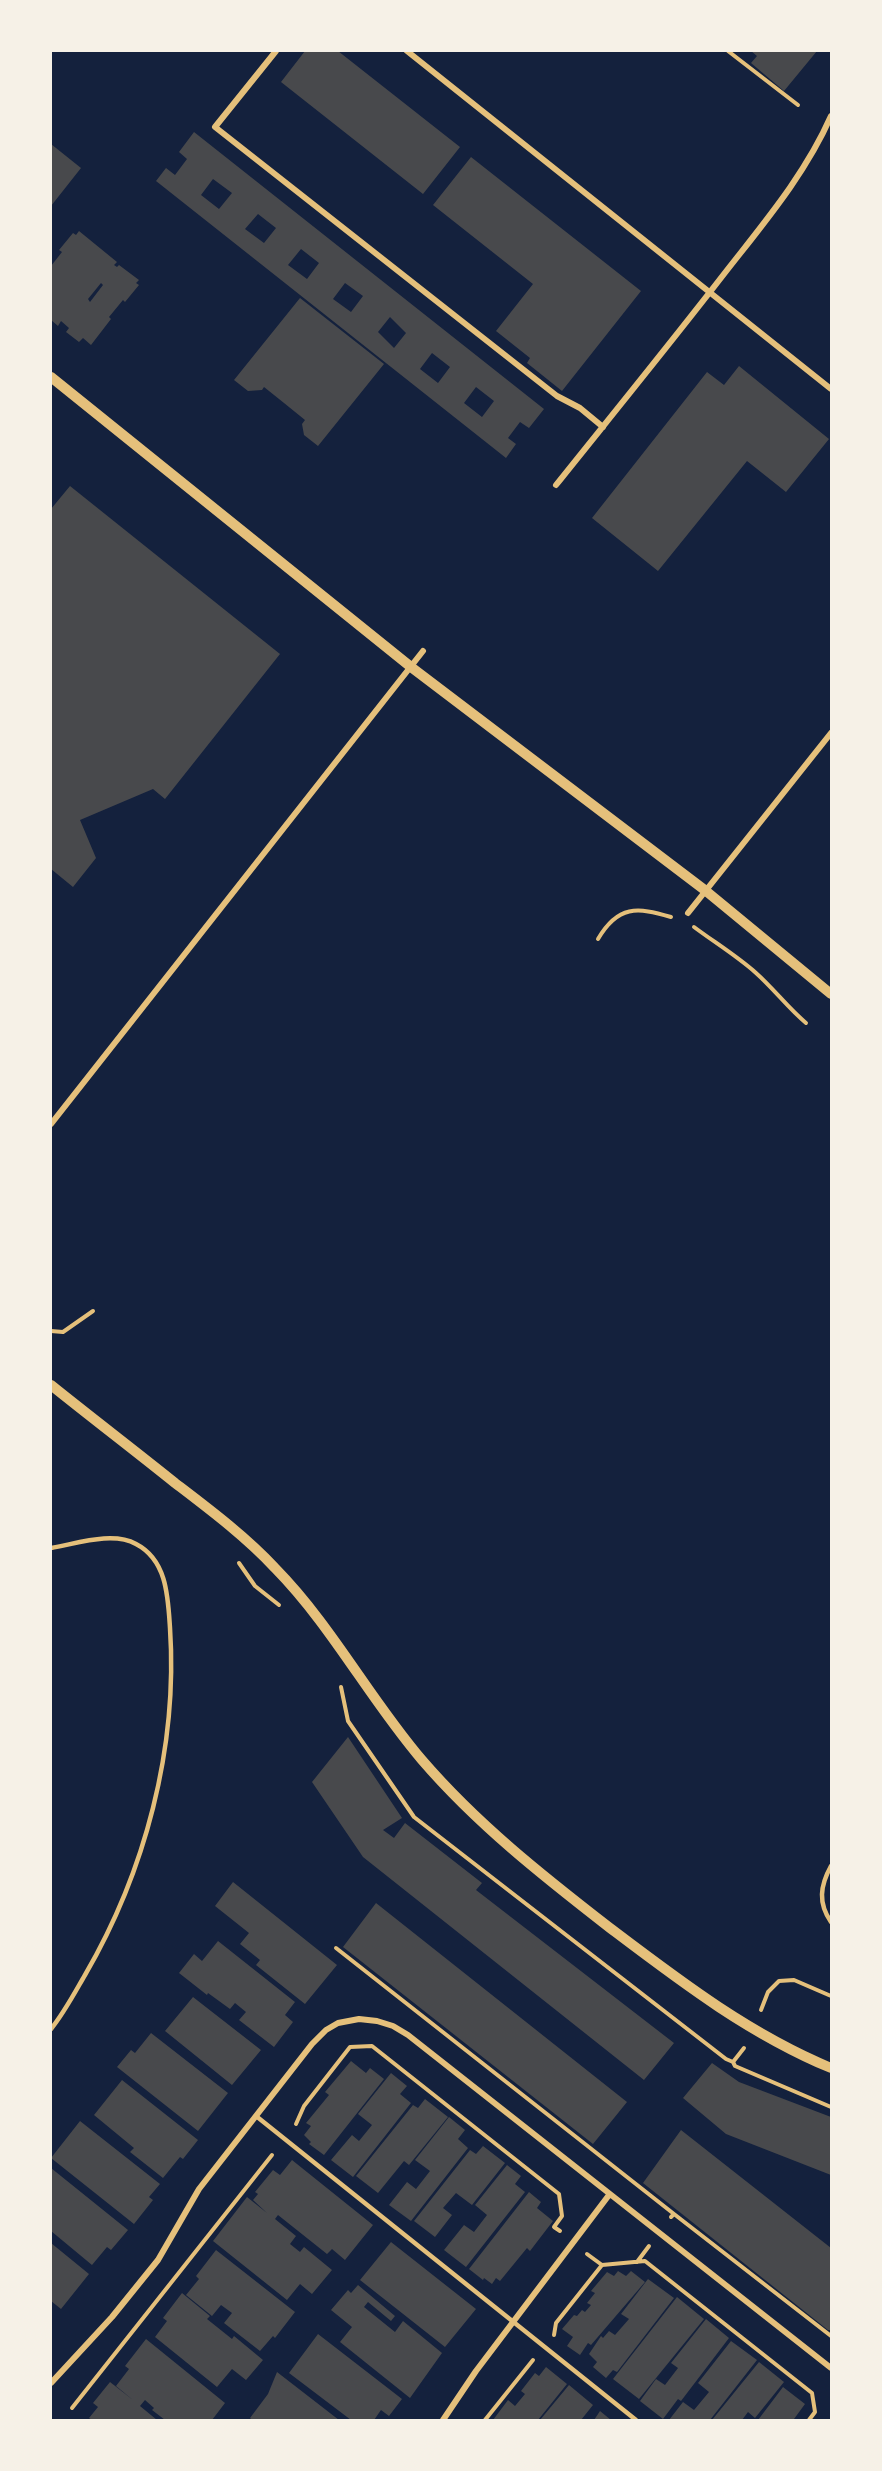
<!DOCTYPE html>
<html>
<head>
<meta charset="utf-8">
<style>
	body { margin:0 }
	#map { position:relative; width:882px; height:2471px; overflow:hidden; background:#14213d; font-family:"PT Sans Narrow",sans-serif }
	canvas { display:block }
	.frame { position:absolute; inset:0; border:52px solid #f6f1e7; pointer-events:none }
</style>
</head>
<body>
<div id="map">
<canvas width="882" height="2471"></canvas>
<div class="frame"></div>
</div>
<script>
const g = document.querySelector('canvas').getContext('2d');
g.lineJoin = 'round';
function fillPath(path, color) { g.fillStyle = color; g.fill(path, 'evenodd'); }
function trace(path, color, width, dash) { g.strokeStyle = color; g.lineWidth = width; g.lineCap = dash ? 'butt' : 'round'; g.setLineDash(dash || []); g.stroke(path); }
const building = new Path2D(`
	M305 51H338L460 147 423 194 281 82Z
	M751 51H817L784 91 751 63 757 56Z
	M194 132 544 409 529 428 520 422 508 438 516 444 506 458 156 181 166 168 175 175 187 159 179 152ZM213 179 232 193 219 209 201 195ZM258 214 276 228 264 243 245 229ZM301 249 319 263 307 279 288 265ZM345 283 363 296 351 312 333 299ZM390 317 406 333 394 348 378 332ZM432 353 450 367 438 383 420 369ZM476 387 494 401 482 417 464 403Z
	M51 144 81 168 51 206Z
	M471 157 641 291 562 391 527 363 530 358 496 331 533 284 433 205Z
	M79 231 117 262 114 265 117 267 119 265 139 280 136 283 139 285 125 302 123 300 109 317 111 319 91 345 83 338 79 342 66 332 69 328 61 321 58 326 51 320V266L62 252 59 250 73 233 76 235ZM101 283 103 285 90 302 88 299Z
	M300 298 384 364 318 446 304 435 302 424 305 420 284 403 264 387 262 390 248 391 234 380Z
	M739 366 829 439 786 492 747 461 658 571 592 518 707 372 724 385Z
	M70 486 280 654 165 799 153 789 80 820 96 858 73 887 51 869V509Z
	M348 1737 402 1818 383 1830 394 1838 405 1823 482 1883 476 1890 674 2043 644 2080 363 1857 312 1782Z
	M233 1882 337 1965 305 2004 256 1965 260 1960 240 1944 249 1933 215 1906Z
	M376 1903 627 2102 593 2144 343 1947Z
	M218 1941 295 2002 285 2015 293 2022 274 2047 239 2020 246 2012 235 2003 230 2009 208 1993 207 1995 179 1973 194 1954 202 1961Z
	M193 1997 261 2050 232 2085 165 2031Z
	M151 2033 228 2093 198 2131 117 2067 131 2050 135 2053Z
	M351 2061 366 2073 370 2068 384 2079 324 2155 309 2144 311 2142 304 2135 311 2126 306 2123 329 2095 325 2092Z
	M712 2063 739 2082 831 2117V2175L726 2134 683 2098Z
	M391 2073 407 2086 400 2094 411 2103 353 2177 331 2160 352 2135 359 2141 372 2125 358 2114Z
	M122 2080 198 2140 183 2159 180 2157 163 2178 130 2152 134 2148 94 2115Z
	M425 2099 448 2117 409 2165 404 2161 378 2193 356 2176 413 2105 418 2108Z
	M449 2117 465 2130 458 2139 468 2148 411 2221 389 2205 407 2182 416 2189 430 2171 415 2160Z
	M80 2121 160 2184 149 2197 153 2200 134 2224 51 2158Z
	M681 2130 831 2248V2330H828L643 2183Z
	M483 2146 505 2163 472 2205 456 2193 443 2208 452 2215 435 2237 414 2221 470 2150 476 2154Z
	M292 2160 373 2225 345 2260 332 2249 327 2254 278 2215 275 2219 296 2236 290 2244 300 2252 304 2247 332 2270 312 2294 300 2284 287 2300 213 2241 247 2197 267 2213 253 2200 258 2194 255 2192 273 2170 280 2175Z
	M507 2165 521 2176 515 2184 525 2192 466 2267 444 2250 464 2225 474 2232 487 2215 475 2205Z
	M51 2168 128 2230 111 2250 107 2247 92 2265 51 2231Z
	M529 2192 541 2202 537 2208 553 2221 530 2251 527 2248 500 2281 496 2278 492 2284 484 2278 483 2280 469 2269Z
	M391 2242 476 2309 445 2347 360 2280Z
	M51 2243 89 2274 61 2309 51 2301Z
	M216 2250 295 2312 275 2338 273 2336 260 2351 224 2323 232 2313 221 2305 212 2316 186 2295 199 2279 196 2276Z
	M618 2271 626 2276 631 2271 645 2282 591 2345 588 2343 580 2355 567 2346 573 2337 562 2329 574 2315 577 2316 582 2310 585 2312 591 2305 587 2303 595 2293 591 2291 607 2272 614 2276Z
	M648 2279 674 2298 617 2372 613 2370 606 2378 593 2367 597 2362 589 2354 601 2336 603 2338 609 2331 615 2335 629 2319 621 2314Z
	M358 2285 395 2316 391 2321 368 2302 364 2307 395 2332 403 2321 442 2353 410 2398 340 2342 352 2327 331 2310 348 2290 351 2293Z
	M182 2293 210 2316 207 2319 232 2339 234 2336 263 2360 246 2380 232 2369 217 2387 155 2337 167 2321 163 2318Z
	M677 2297 704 2319 639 2399 613 2379Z
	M706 2319 729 2338 681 2401 678 2399 663 2419 640 2401 656 2379 665 2385 678 2368 671 2363Z
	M318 2334 402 2399 389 2416 381 2410 374 2420H351L289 2373Z
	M146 2339 225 2403 212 2420H165L152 2410 154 2408 145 2400 140 2406 157 2420H92L89 2418 98 2407 93 2403 110 2382 133 2400 116 2386 129 2369 125 2366Z
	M731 2341 757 2360 710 2420H669L683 2402 694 2410 709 2392 698 2383Z
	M759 2362 784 2382 755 2418 748 2412 742 2420H712Z
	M546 2367 567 2384 538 2420H493L508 2400 515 2406 525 2394 521 2391 535 2373 539 2376Z
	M277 2372 339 2420H252L250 2418 268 2394Z
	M569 2385 593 2405 581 2420H540Z
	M783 2387 805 2404 794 2419 796 2420H758Z
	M600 2411 611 2420H594Z`);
const path = new Path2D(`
	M728 51 798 105
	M694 927C714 942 737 956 756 973 774 989 788 1008 806 1023
	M598 939C618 905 637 907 671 917
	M51 1331 63 1332 93 1311
	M239 1563 255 1586 279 1605
	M341 1687 348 1721 414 1817 726 2059 733 2062
	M336 1948 674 2214 671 2217
	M761 2010 768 1992 779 1981 794 1980 831 1996
	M744 2048 733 2062 735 2066 831 2107
	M296 2124 304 2106 350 2047 372 2046 559 2194 562 2216 554 2227 560 2231
	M674 2214 831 2336
	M587 2254 602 2265
	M637 2262 649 2246
	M554 2335 556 2323 602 2265 645 2261 812 2393 815 2412 809 2420
	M72 2408 272 2155
	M485 2420 533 2360`);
const service = new Path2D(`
	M51 1548C76 1544 112 1531 136 1544 167 1560 168 1597 170 1628 178 1748 145 1872 85 1975 74 1994 64 2013 51 2029
	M831 1866C820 1886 818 1903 831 1922
	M256 2116 636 2420`);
const minor = new Path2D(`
	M276 51 215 127 557 396 580 408 603 427
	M407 51 831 389
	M556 485C612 415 669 345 724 274 763 224 805 175 831 116
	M688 913 831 733
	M51 1124 423 651
	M51 2383 112 2317 158 2260 199 2189 312 2044 326 2030 338 2023 359 2019 377 2021 393 2026 408 2035 831 2368
	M443 2420 476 2371 609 2195`);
const tertiary = new Path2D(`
	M51 377 411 667 706 891 831 994
	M51 1385C92 1418 134 1450 175 1483 209 1509 245 1536 275 1568 332 1626 369 1698 422 1760 477 1824 543 1876 610 1928 680 1981 749 2034 831 2068`);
fillPath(building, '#48494c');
trace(path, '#e5c07b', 4);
trace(service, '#e5c07b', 4.5);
trace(minor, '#e5c07b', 6);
trace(tertiary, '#e5c07b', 10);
</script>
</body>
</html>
